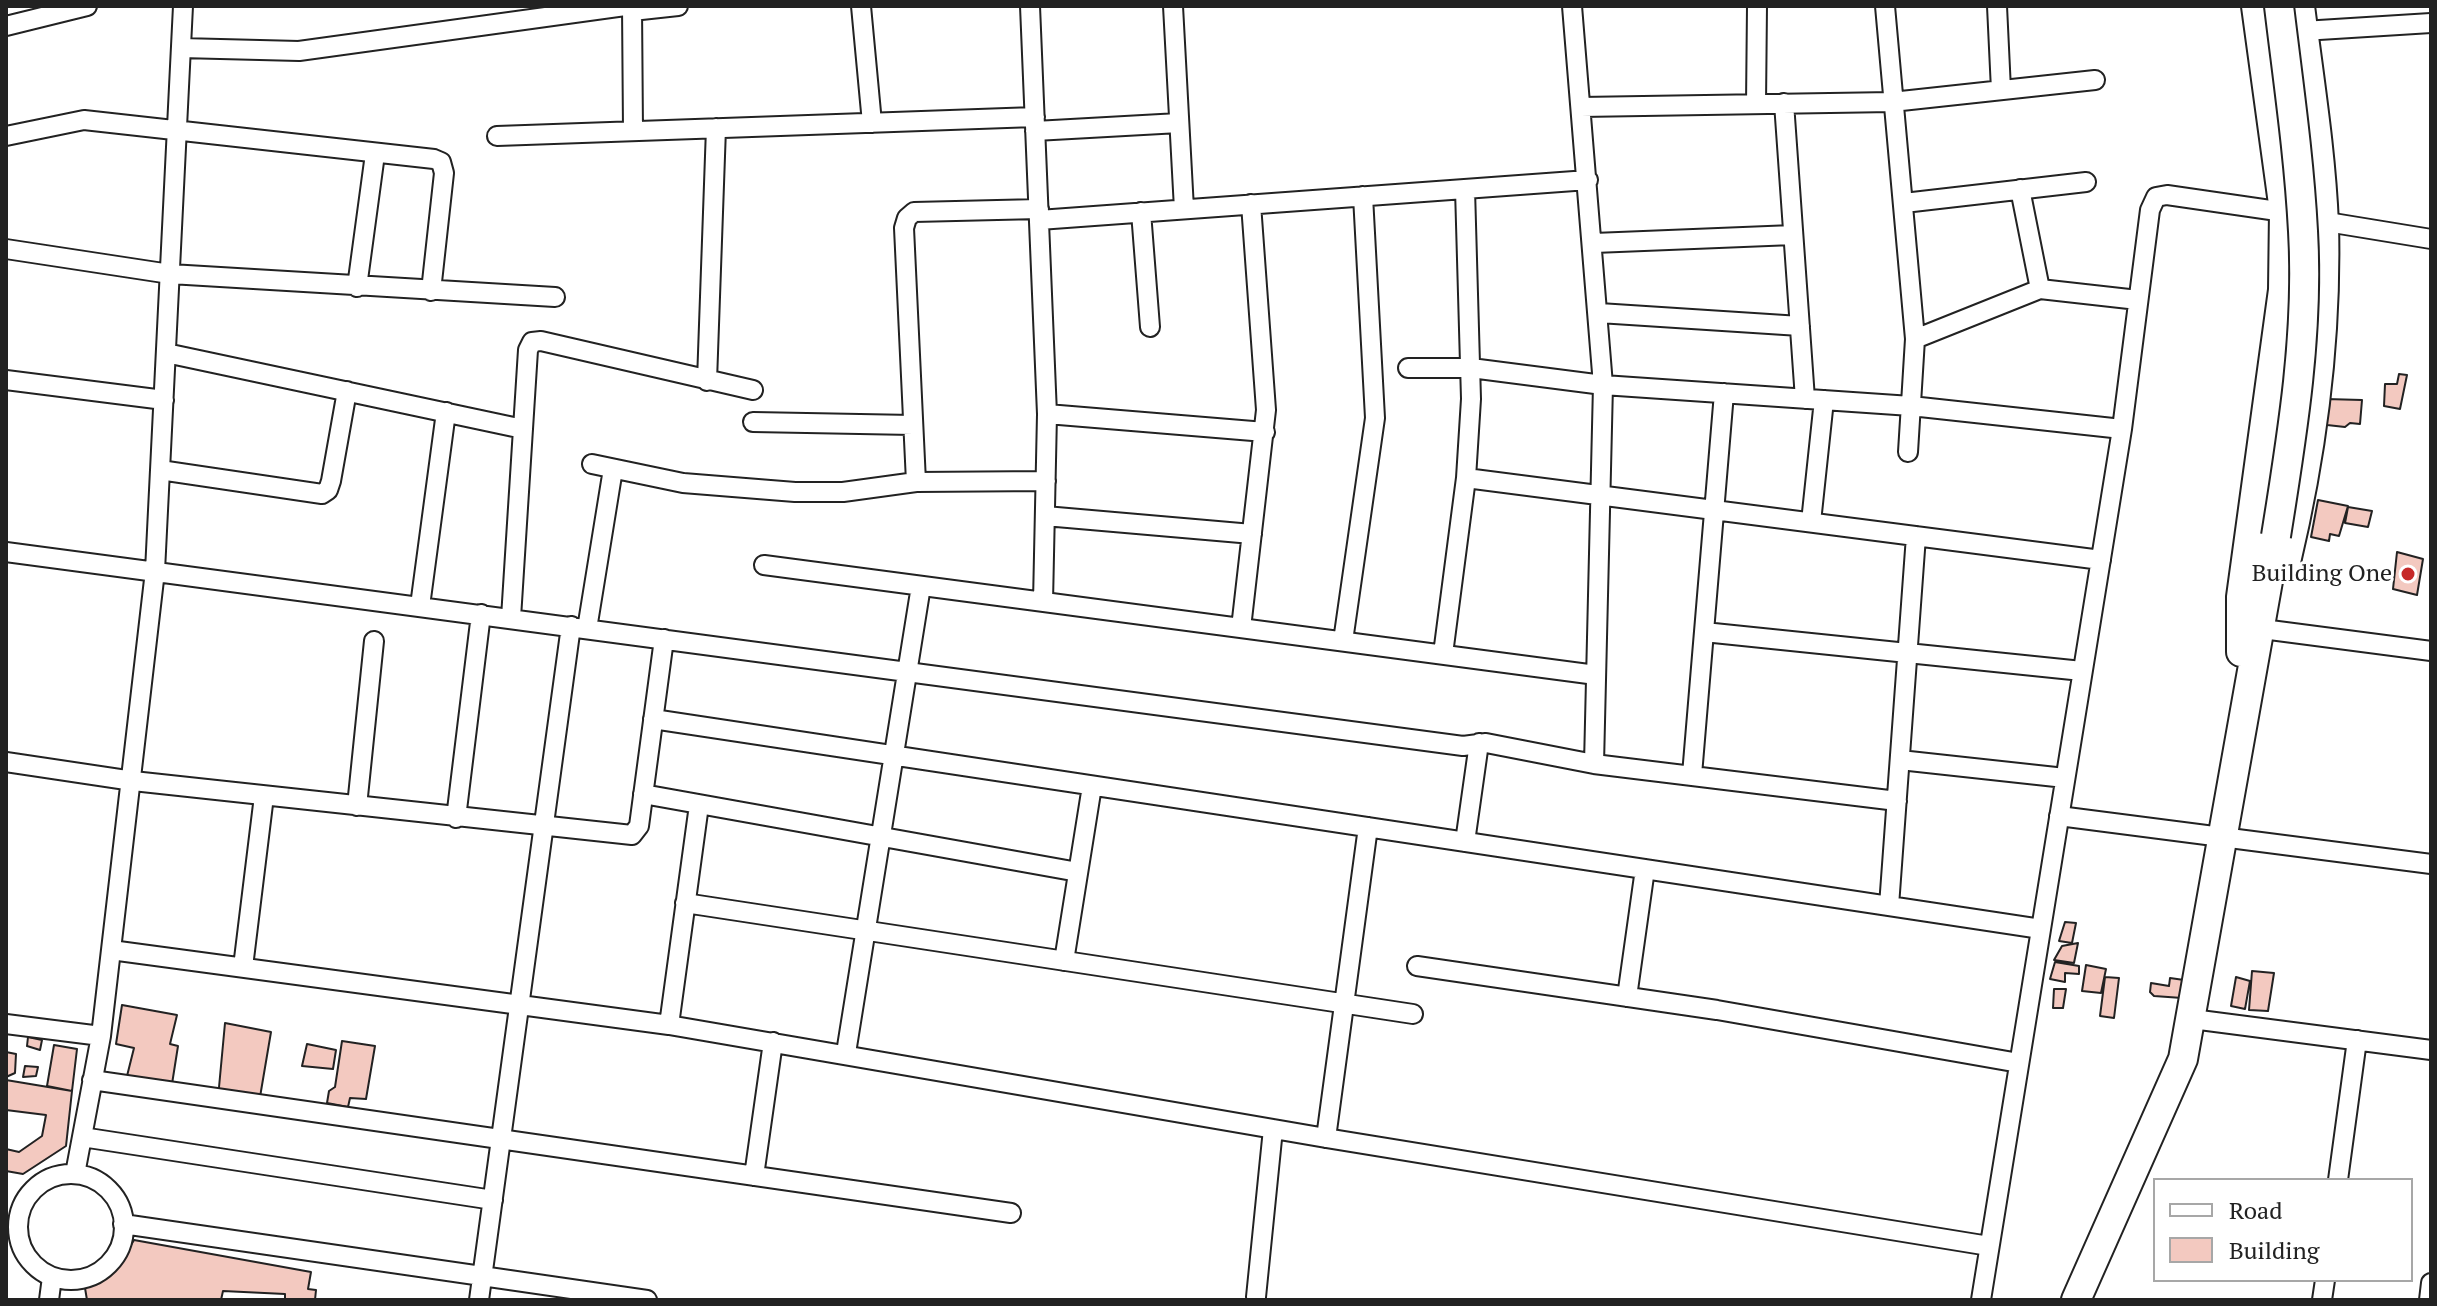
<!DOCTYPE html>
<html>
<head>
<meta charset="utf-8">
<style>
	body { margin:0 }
	#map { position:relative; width:2437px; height:1306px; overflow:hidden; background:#fff; font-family:"PT Serif",serif }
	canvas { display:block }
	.frame { position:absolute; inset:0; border:8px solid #222; pointer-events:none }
	.legend { position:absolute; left:2153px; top:1178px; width:260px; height:104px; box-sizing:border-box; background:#fff; border:2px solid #a7a7a7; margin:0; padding:10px 14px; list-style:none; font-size:24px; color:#222 }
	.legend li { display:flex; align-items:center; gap:16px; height:40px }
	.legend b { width:40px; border:2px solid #a7a7a7 }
</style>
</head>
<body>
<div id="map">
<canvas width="2437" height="1306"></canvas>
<div class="frame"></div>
<ul class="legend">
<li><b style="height:10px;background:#fff"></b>Road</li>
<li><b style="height:22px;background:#f3c9c0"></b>Building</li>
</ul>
</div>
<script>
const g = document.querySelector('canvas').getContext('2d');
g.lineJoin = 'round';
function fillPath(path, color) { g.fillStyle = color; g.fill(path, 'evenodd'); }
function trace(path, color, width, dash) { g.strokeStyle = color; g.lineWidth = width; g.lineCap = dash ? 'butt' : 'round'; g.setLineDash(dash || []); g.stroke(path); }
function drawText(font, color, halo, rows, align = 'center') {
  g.font = font + ' "PT Serif",serif'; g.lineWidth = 6; g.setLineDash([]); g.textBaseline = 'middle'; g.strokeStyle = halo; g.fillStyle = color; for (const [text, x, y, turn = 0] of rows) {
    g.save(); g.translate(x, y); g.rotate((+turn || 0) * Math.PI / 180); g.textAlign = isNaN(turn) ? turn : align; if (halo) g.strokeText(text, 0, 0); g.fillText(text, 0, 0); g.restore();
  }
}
const building = new Path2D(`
	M2399 374 2407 375 2400 409 2384 406 2385 384H2397Z
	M2326 399 2362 400 2360 424 2350 423 2345 427 2327 425Z
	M2318 500 2348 506 2339 536 2330 534 2329 541 2311 537Z
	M2348 507 2372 511 2368 527 2345 523Z
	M2397 552 2423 559 2417 595 2393 589Z
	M2065 922 2076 923 2072 943 2059 941Z
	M2078 943 2074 963 2054 960 2062 946Z
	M2055 962 2079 966V974L2065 973V982L2050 979Z
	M2086 965 2106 969 2101 993 2082 991Z
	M2252 971 2274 973 2268 1011 2249 1010Z
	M2105 977 2119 978 2114 1018 2100 1016Z
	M2236 977 2250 981 2245 1009 2231 1006Z
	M2170 978 2184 980 2182 998 2154 996 2150 992 2151 983 2169 986Z
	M2054 989H2066L2063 1008H2053Z
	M122 1005 177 1015 170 1044 178 1046 172 1084 127 1076 134 1048 116 1044Z
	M225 1023 271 1032 260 1097 218 1098Z
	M28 1037 42 1040 40 1050 27 1046Z
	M342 1041 375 1046 366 1099 350 1098 348 1107 327 1103 329 1091 335 1087Z
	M307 1044 336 1050 333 1069 302 1066Z
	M54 1045 77 1049 72 1091 47 1086Z
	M6 1052 16 1054 15 1073 6 1077Z
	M25 1066 38 1067 36 1076 23 1077Z
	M6 1080 72 1091 66 1146 23 1174 6 1171V1149L19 1152 42 1136 46 1115 6 1110Z
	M134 1240 311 1272 308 1289 316 1290 315 1300H285V1294L223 1291 221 1300H87L85 1288 116 1270Z`);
const minor = new Path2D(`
	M632 6 633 131
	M861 6 872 123
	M1030 6 1047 414 1043 602
	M1173 6 1184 209
	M1572 6 1603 385 1594 764
	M1885 6 1915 339 1908 452
	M1997 6 2001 90
	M632 11 678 6
	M6 26 87 6
	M2303 31 2431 23
	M181 48 299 51 625 6
	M1784 103 1805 399
	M1756 104 1757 6
	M1581 107 1892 102 2095 80
	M1035 131 1179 123
	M6 136 84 120 434 159 441 162 444 173 431 291
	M497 136 1035 117
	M2020 189 2040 289
	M1904 203 2086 182
	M1141 212 1150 327
	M1039 220 1588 180
	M2315 220 2431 239
	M1594 243 1793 235
	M6 249 170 274 555 297
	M357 287 375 154
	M1599 313 1800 326
	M1915 339 2040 289 2138 300
	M166 353 523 429
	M1408 368H1471L1603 385 1911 406 2122 429
	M6 380 164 400
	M707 381 716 128
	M1047 414 1265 432
	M753 422 913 425
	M592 464 683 483 795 492H843L916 482 1046 481
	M160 470 322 494 328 490 331 481 347 391
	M1466 478 2101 560
	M916 482 904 228 907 218 914 212 1039 209
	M1045 516 1252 534
	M1811 522 1824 400
	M6 552 1463 746 1486 743 1594 764 1897 801
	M764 565 1596 675
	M420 606 446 412
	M511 618 528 350 532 342 541 341 753 390
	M1241 628 1266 410 1251 204
	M587 629 613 469
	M2270 630 2431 651
	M1704 632 2082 671
	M1343 641 1375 418 1363 196
	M1443 654 1466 478 1471 399 1465 189
	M653 719 2041 929
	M1900 760 2065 778
	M6 762 133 781 632 835 639 826 664 639
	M1692 775 1724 393
	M643 794 1078 872
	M357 806 374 641
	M2059 816 2431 864
	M456 818 481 614
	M1465 842 1479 743
	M685 903 1413 1014
	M1889 906 1916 536
	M111 950 669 1025 1326 1138 1989 1246
	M1064 961 1092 786
	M1417 966 1717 1010 2019 1063
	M243 967 264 796
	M1627 997 1645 869
	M2192 1019 2431 1050
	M6 1024 101 1036
	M669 1025 699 805
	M846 1053 921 586
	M92 1080 1011 1213
	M82 1137 493 1200
	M1326 1138 1368 827
	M75 1174 101 1036 155 571 183 6
	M18 1227a53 53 0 1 1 106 0a53 53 0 1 1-106 0Z
	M754 1176 773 1042
	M2338 1180 2357 1040
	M123 1224 647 1300
	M1256 1297 1273 1129
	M49 1300 52 1277
	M479 1300 571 626
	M1981 1300 2122 429 2150 210 2156 197 2167 195 2291 213
	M2322 1300 2325 1280
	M2429 1300 2431 1283`);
const primary = new Path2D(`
	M2286 562C2312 453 2327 336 2324 224 2321 151 2309 78 2300 6
	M2241 652V597L2283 290 2284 211 2256 6
	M2076 1300 2183 1059 2276 536`);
const primaryBridge = new Path2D(`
	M2276 536C2292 436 2309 333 2303 231 2299 156 2288 81 2279 6`);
const markers = [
	[2408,574,8,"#c62828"]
];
const poiNames = [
	["Building One",2392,574]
];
fillPath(building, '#f3c9c0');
trace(building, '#222', 2);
trace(minor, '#222', 22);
trace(primary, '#222', 32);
trace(minor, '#fff', 18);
trace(primary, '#fff', 28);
trace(primaryBridge, '#222', 32, []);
trace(primaryBridge, '#fff', 28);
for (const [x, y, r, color] of markers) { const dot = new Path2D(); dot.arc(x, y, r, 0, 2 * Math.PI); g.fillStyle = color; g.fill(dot); trace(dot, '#fff', 3); }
drawText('24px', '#222', '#fff', poiNames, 'right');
</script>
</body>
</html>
